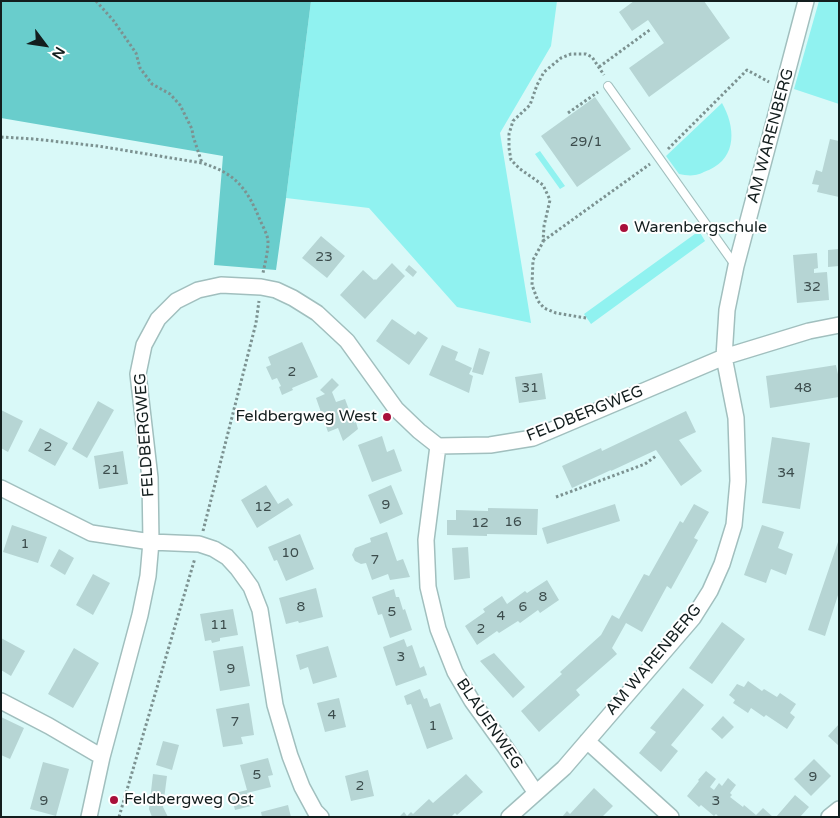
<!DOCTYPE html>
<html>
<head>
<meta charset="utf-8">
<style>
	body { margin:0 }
	#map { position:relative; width:840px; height:818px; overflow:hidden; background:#d9f9f8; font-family:"Varela Round",sans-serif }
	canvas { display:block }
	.frame { position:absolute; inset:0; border:2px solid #131e1e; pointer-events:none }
	.north { position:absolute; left:20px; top:20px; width:50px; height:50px; -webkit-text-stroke:4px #fff; paint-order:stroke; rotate:121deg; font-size:14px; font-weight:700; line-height:20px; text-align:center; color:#131e1e }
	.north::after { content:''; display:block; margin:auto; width:18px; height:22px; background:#131e1e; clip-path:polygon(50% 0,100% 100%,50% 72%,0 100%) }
</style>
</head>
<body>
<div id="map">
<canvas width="840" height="818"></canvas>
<div class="frame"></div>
<div class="north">N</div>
</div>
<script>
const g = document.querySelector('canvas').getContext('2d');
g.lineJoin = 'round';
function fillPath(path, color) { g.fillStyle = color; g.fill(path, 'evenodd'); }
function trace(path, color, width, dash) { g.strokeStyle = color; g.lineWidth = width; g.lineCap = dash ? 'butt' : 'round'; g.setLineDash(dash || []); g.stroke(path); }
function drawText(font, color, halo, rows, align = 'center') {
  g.font = font + ' "Varela Round",sans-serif'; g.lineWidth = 4; g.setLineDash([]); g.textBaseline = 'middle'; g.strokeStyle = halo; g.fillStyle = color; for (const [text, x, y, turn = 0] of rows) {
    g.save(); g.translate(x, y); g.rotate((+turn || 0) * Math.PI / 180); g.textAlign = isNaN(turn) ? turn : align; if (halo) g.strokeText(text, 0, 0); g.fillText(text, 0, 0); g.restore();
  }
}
const green = new Path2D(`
	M311 1H557L551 46 500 133 531 323 457 307 369 208 286 198Z
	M819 1H839V104L794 89Z
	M722 103C735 126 738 157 709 170 705 171 699 175 695 175 690 176 684 175 679 174L666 156Z
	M540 151 565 186 560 189 535 154Z
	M699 231 705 241 591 324 584 314Z`);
const forest = new Path2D(`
	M1 1H311L286 198 276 270 214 265 223 156 1 118Z`);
const building = new Path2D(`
	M634 1H704L730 38 649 97 629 68 664 43 648 20 632 31 619 12Z
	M595 97 631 149 577 187 541 136Z
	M830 139 839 141V197L817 192 819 185 812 184 816 170 822 172Z
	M321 236 345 256 327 278 302 258Z
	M839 249V266L828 267V250Z
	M817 253 818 268 814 269V273L827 272 829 300 797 303 793 255Z
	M392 263 405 276 365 319 340 295 363 270 374 280 375 279 376 280Z
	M409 265 417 272 413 277 405 270Z
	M392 319 415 335 418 331 428 338 409 365 376 341Z
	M302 342 318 377 292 388 293 390 282 395 279 387 281 386 277 378 272 380 266 367 271 365 268 357Z
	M442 345 458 352 455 360 472 368 469 374 473 376 469 393 429 375Z
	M479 348 490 352 483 375 472 372Z
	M836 365 839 379V397L770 408 766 376Z
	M542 373 546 399 519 403 515 377Z
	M332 378 339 385 332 392 336 402 345 399 354 423 356 422 358 429 343 441 338 428 328 432 316 398 325 394 320 390Z
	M98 401 114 410 87 458 72 449Z
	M1 410 23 421 8 452 1 448Z
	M686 411 696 432 679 440 702 471 681 486 656 450 611 471V470L572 488 562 466 601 448 602 451Z
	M40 428 68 443 55 466 28 451Z
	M382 436 387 452 394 449 402 471 372 482 358 445Z
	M772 437 810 443 800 509 762 503Z
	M123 451 128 484 99 489 94 456Z
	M266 485 278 504 288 498 293 505 257 528 241 500Z
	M391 485 403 514 380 524 368 495Z
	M615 504 620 521 547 544 542 528Z
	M694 504 709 512 694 538 698 540 671 589 667 586 642 632 626 623 612 648 617 654 576 690 580 695 539 732 521 711 562 674 560 672 601 635 612 615 619 619 644 574 649 576 680 521 683 523Z
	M488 508 538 509 537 535 487 534V536L447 535V520H456V510L488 511Z
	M12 525 47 537 38 563 3 552Z
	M762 525 784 532 778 548 793 554 786 575 771 569 766 583 744 575Z
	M387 532 397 561 403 559 410 577 390 580 388 574 372 580 366 563 361 564 355 561 352 555 355 548 371 542 370 538Z
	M300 534 314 569 286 581 277 560 274 561 268 547Z
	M839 539V592L825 636 808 630Z
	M468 547 470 578 454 580 452 548Z
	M59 549 74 558 65 575 50 566Z
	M93 574 110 583 93 615 76 605Z
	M547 580 559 600 540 613 538 610 520 623 518 621 499 633 497 631 477 645 465 626 485 612 483 609 502 596 507 604 525 591 527 593Z
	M316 588 323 617 299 623 298 621 286 624 279 598Z
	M394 589 396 597H399L403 610 405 609 412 630 390 638 382 614 378 615 372 597Z
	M233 609 238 635 220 638V641L212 643 211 640 205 641 200 614Z
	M722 622 745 639 712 684 689 668Z
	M1 638 25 651 11 676 1 670Z
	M404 639 407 647 412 645 420 668 424 666 427 675 396 686 383 647Z
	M243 646 250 686 220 691 213 651Z
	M328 646 337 677 313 684 308 667 300 670 296 655Z
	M74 648 99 663 73 708 48 694Z
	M494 653 525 687 513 698 480 661Z
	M748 681 762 691 764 689 777 697 780 693 796 704 790 713 795 717 787 729 766 715 764 717 751 708 748 713 733 703 735 700 729 695 737 684 744 687Z
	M683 688 704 705 671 745 678 751 661 772 639 753 656 732 650 728Z
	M420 689 424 699 427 698 430 707 440 703 453 739 427 749 411 704 407 705 404 696Z
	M339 698 346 727 325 732 317 703Z
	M249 703 254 735 241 737 243 744 223 747 216 709Z
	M723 716 734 727 722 739 711 729Z
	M1 717 24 728 10 759 1 755Z
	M839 724V746L828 736Z
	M163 741 179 745 172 770 156 765Z
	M268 758 273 775 268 776 271 787 247 793 251 806 235 810 231 794 247 790 240 765Z
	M814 759 831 776 811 796 794 779Z
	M43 762 69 769 56 816 30 809Z
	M368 770 374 796 351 801 345 776Z
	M706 771 716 779 710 787 714 790 719 783 722 786 728 778 736 785 730 793 732 795 730 797 743 807 744 805 756 815 763 808 773 817H719L716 814 714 816 701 805 699 807 687 796 699 781 698 780Z
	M153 774 167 776 163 807 168 817H152L149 809Z
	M466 774 483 792 457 815 455 813 451 817H399L404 812 407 816 411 812 413 814 429 799 433 803Z
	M594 788 613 806 602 817H562L567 811 570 814Z
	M795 795 809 807 800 817H776Z
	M288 805 291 817H262L261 812Z`);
const path = new Path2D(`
	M96 1 113 20 136 53 140 68 152 84 170 94 180 105 192 129 193 136 202 163
	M599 67 651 29
	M568 113 598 92
	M1 137 34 139 98 146 202 163C235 173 247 188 260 220 263 227 268 235 268 242 268 252 265 263 263 273
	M668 149 747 70 769 82
	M543 241 650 164
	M586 318 556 313 544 308 538 301 532 285 533 260 543 242 544 226 550 200 543 185 520 169 511 160 509 148V134L513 121 530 105 537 85 544 72 561 58 571 54H586L592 57 604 75
	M556 497 645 464 656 456
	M203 531 256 323 259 301
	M119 817 195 558`);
const lane = new Path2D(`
	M608 86 735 265`);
const street = new Path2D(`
	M438 446 426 540 428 587 438 629 455 672 472 701 505 747 536 793
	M1 488 91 533 151 542 199 544 214 549 227 557 238 569 251 587 260 610 275 705 290 756 302 787 315 811 321 817
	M1 701 49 726 102 757
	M587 741 671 817
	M89 817 102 757 140 615 148 576 151 542 150 478 138 374 144 345 158 319 176 301 198 290 221 285 261 287 276 290 293 298 317 313 347 341 396 409 419 431 438 446 490 445 533 438 724 357 809 331 839 325
	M509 817 564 768 693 618 710 591 722 564 734 525 738 481 736 418 724 357 727 310 736 266 806 1
	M829 817 839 809`);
const markers = [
	[624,228,5,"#a8103b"],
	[387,417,5,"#a8103b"],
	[114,800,5,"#a8103b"]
];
const numberNames = [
	["29/1",586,142],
	["23",324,257],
	["32",812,287],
	["2",292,372],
	["31",530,388],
	["48",803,388],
	["2",48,447],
	["21",111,470],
	["34",786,473],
	["9",386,505],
	["12",263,507],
	["16",513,522],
	["12",480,523],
	["1",25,544],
	["10",290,553],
	["7",375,560],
	["8",543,597],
	["8",301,607],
	["6",523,607],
	["5",392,612],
	["4",501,616],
	["11",219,625],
	["2",481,629],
	["3",401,657],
	["9",231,669],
	["4",332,715],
	["7",235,722],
	["1",433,726],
	["5",257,775],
	["9",813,777],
	["2",360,786],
	["9",44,801],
	["3",716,801]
];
const streetNames = [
	["AM WARENBERG",771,136,-75],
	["FELDBERGWEG",585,414,-22],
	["FELDBERGWEG",145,435,-94],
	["AM WARENBERG",654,660,-50],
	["BLAUENWEG",489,724,56]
];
const poiNames = [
	["Warenbergschule",634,228],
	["Feldbergweg West",377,417,"right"],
	["Feldbergweg Ost",124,800]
];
fillPath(green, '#90f2f0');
fillPath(forest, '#69cdcc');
fillPath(building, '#b6d5d4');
trace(lane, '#a1bfbe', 10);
trace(street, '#a1bfbe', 18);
trace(path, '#7c9291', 3, [2.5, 2.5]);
trace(lane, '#fff', 8);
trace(street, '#fff', 15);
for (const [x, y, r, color] of markers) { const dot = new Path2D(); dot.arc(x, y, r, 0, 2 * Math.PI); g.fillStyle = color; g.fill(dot); trace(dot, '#fff', 2); }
drawText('14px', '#3c4c4c', null, numberNames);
drawText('16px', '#131e1e', '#fff', streetNames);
drawText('16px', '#131e1e', '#fff', poiNames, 'left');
</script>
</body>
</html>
